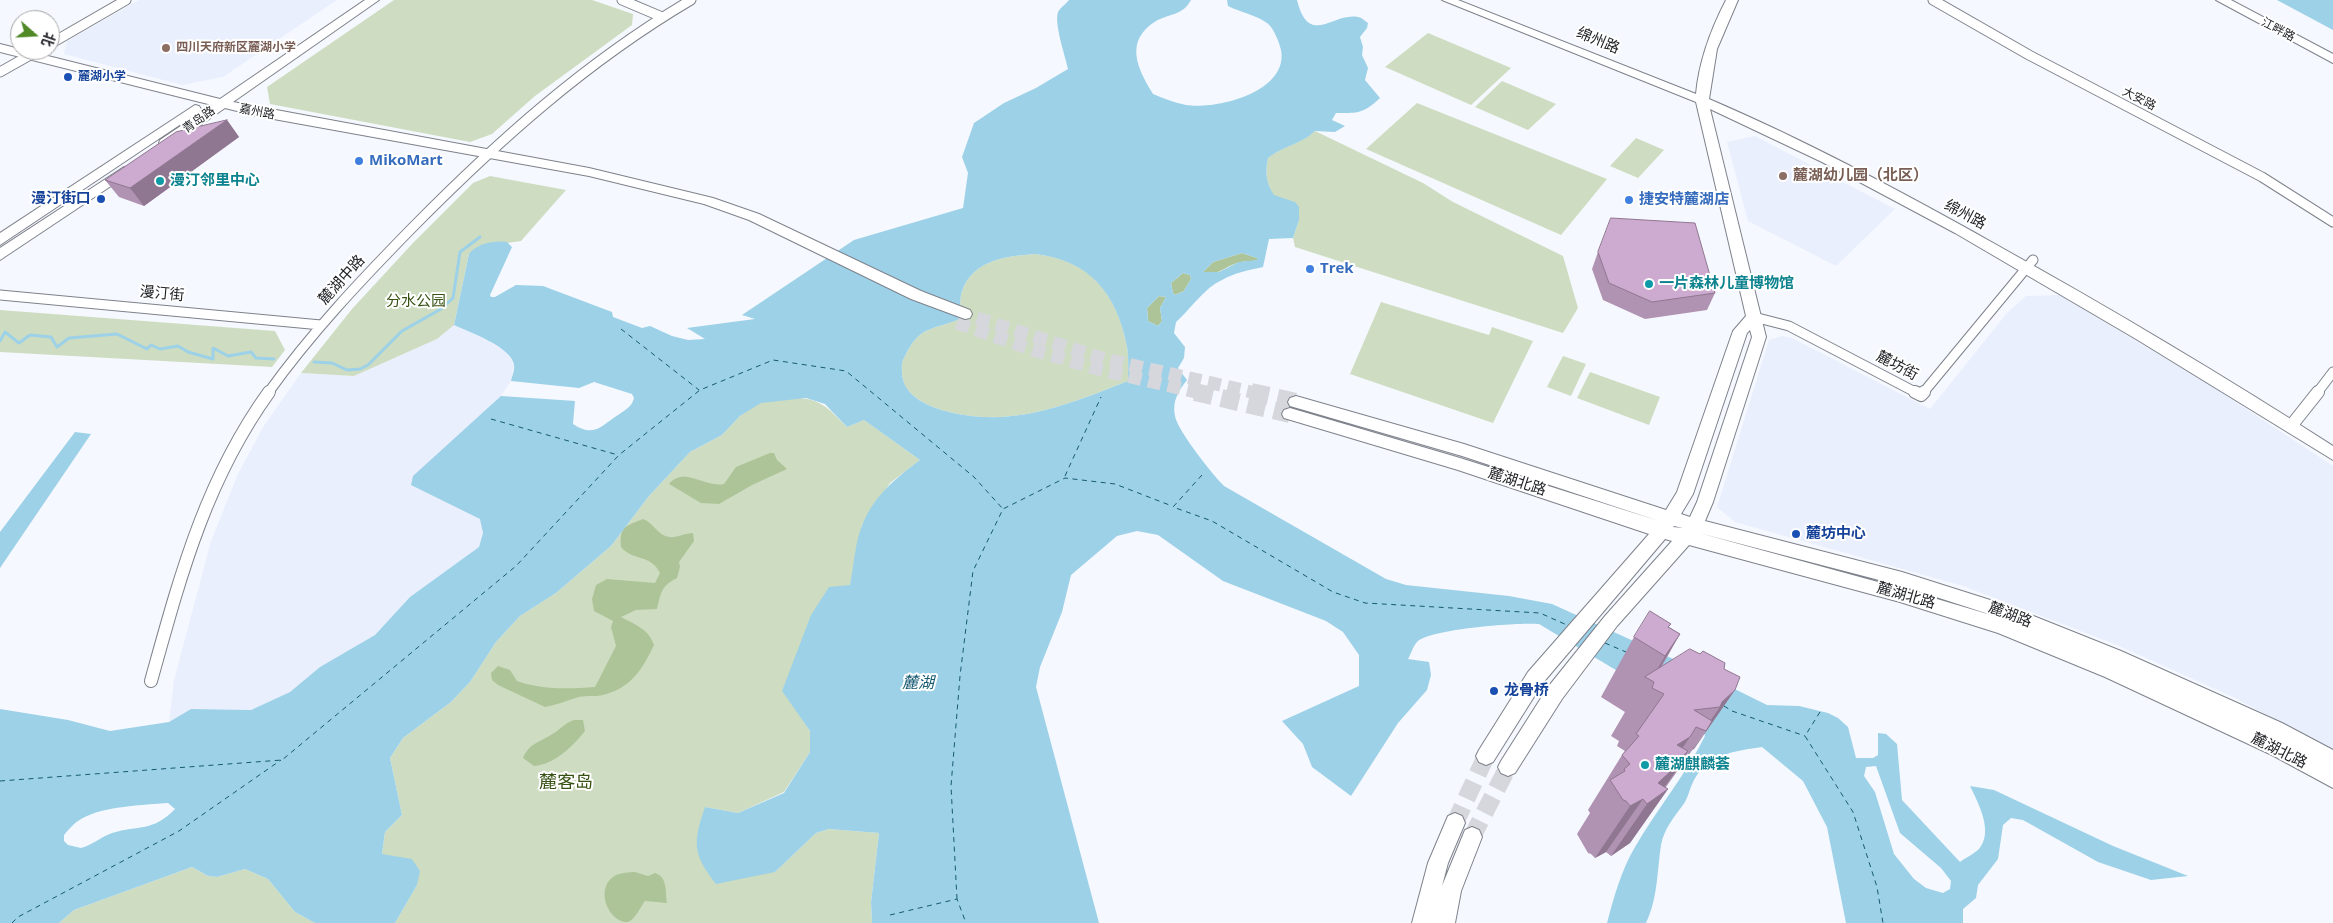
<!DOCTYPE html>
<html>
<head>
<meta charset="utf-8">
<style>
	body { margin:0 }
	#map { position:relative; width:2333px; height:923px; overflow:hidden; background:#f5f8fe; font-family:"Open Sans","Noto Sans SC",sans-serif }
	canvas { display:block }
	.north { position:absolute; left:10px; top:10px; width:50px; height:50px; box-sizing:border-box; background:#fff; border:1px solid #a5a5a7; border-radius:50%; rotate:109deg; font-size:14px; font-weight:700; line-height:20px; text-align:center; color:#1e1f23 }
	.north::after { content:''; display:block; margin:auto; width:18px; height:22px; background:#508926; clip-path:polygon(50% 0,100% 100%,50% 72%,0 100%) }
</style>
</head>
<body>
<div id="map">
<canvas width="2333" height="923"></canvas>
<div class="north">北</div>
</div>
<script>
const g = document.querySelector('canvas').getContext('2d');
g.lineJoin = 'round';
function fillPath(path, color) { g.fillStyle = color; g.fill(path, 'evenodd'); }
function trace(path, color, width, dash) { g.strokeStyle = color; g.lineWidth = width; g.lineCap = dash ? 'butt' : 'round'; g.setLineDash(dash || []); g.stroke(path); }
function drawText(font, color, halo, rows, align = 'center') {
  g.font = font + ' "Open Sans","Noto Sans SC",sans-serif'; g.lineWidth = 4; g.setLineDash([]); g.textBaseline = 'middle'; g.strokeStyle = halo; g.fillStyle = color; for (const [text, x, y, turn = 0] of rows) {
    g.save(); g.translate(x, y); g.rotate((+turn || 0) * Math.PI / 180); g.textAlign = isNaN(turn) ? turn : align; if (halo) g.strokeText(text, 0, 0); g.fillText(text, 0, 0); g.restore();
  }
}
const built = new Path2D(`
	M139 0H337L223 77 182 85 64 54 67 41Z
	M1755 136 1895 209 1836 266 1748 221 1727 142Z
	M2059 295 2207 383 2333 466V751L2235 698 2117 645 1963 586 1735 522 1717 507 1769 340 1782 336 1792 338 1930 409 2007 313 2026 296Z
	M454 325 483 338 509 354 514 366 511 381 501 396 470 426 483 533 479 547 410 597 375 635 320 667 290 692 251 710 191 709 169 722 174 680 211 541 237 476 263 427 301 373 354 376 437 339Z`);
const green = new Path2D(`
	M394 0H592L633 14 632 25 535 96 492 134 470 142 270 104 267 87Z
	M1428 33 1511 68 1471 105 1385 67Z
	M1502 81 1556 104 1528 130 1475 107Z
	M1417 103 1607 179 1561 235 1366 149Z
	M1315 131 1423 183 1453 202 1563 256 1578 308 1563 333 1295 247 1293 238 1299 220 1294 202 1274 196C1266 183 1265 172 1268 158 1283 146 1301 144 1315 131Z
	M1636 138 1664 150 1638 178 1610 166Z
	M490 176 566 190 521 241 485 246 469 254 454 325 437 339 354 376 301 373 352 309 412 244 473 183Z
	M1035 254C1090 260 1117 293 1127 347 1129 358 1128 370 1128 381 1082 399 1035 419 985 417 959 416 903 407 902 373 902 368 901 363 904 358 909 348 914 338 924 332 935 326 949 324 960 319 961 311 959 299 962 291 973 260 1006 256 1035 254Z
	M1381 302 1489 335 1492 327 1533 341 1493 423 1350 374Z
	M0 310 275 331 285 350 272 367 0 352Z
	M1563 356 1586 364 1571 396 1547 387Z
	M1590 372 1660 397 1649 425 1577 398Z
	M790 398C820 397 827 407 847 427L864 420 920 460 890 483 862 525 850 585 783 691 810 731V752L784 792 738 813 705 807 775 872 816 833 829 829 879 833 871 902 872 923H395L417 885 382 854 385 832 402 815 390 758 403 738 451 702 470 682 496 642 520 616 556 593 611 546 649 496 690 452 722 435 740 416 761 402Z
	M192 867 208 876 217 877 245 869 268 879 295 912 315 923H59L74 910Z`);
const forest = new Path2D(`
	M1242 253 1257 258V260C1251 262 1246 261 1241 262 1228 264 1217 278 1203 272L1213 262Z
	M1183 273 1190 275 1191 279 1184 291 1175 295 1173 293 1171 283Z
	M1159 296 1166 297 1160 308 1162 321 1158 326 1148 321 1147 308Z
	M770 453H774L777 460 787 469 752 485 719 504 701 503 669 484C685 466 704 488 724 484L736 467Z
	M643 519C654 523 657 535 669 537 677 538 685 533 693 533L694 541 679 562 680 567 677 578C661 586 661 593 657 609L636 610 621 617C635 625 648 628 654 645 642 670 631 688 603 695 595 697 587 695 579 697 568 700 557 705 545 707L498 685 492 680 491 673 498 666 510 670 517 681C543 690 568 689 595 687L616 646 611 627 613 621 594 611 592 599 596 585 607 579 655 583 660 573C651 554 632 561 621 547 619 525 627 526 643 519Z
	M574 720H583L585 731C572 747 555 764 534 766L523 758C529 743 541 742 554 733 562 728 565 723 574 720Z
	M635 872 648 876 655 873C668 877 665 892 667 903L645 901C640 907 636 919 628 922 609 923 593 888 616 875 621 873 629 872 635 872Z`);
const water = new Path2D(`
	M1069 0H1191C1182 16 1171 13 1156 21 1124 41 1137 68 1153 94 1163 98 1175 103 1186 105 1216 110 1289 92 1281 50 1279 42 1274 28 1267 23 1256 15 1240 12 1228 6L1227 0H1297C1309 48 1333 12 1358 17 1361 17 1365 21 1368 23L1367 28 1360 37 1363 47 1362 55 1368 68 1365 80 1380 98C1363 114 1358 113 1336 113L1332 120 1345 126 1335 132 1315 131C1302 144 1283 146 1268 158 1265 172 1266 183 1274 195L1295 202 1299 207V220L1293 238 1269 239 1263 267C1249 270 1234 273 1222 280 1204 288 1191 309 1176 322L1174 333 1185 347 1184 358 1178 368 1187 380C1178 391 1172 402 1175 416 1177 430 1213 475 1224 486L1386 579 1406 585 1509 596 1552 604 1682 663 1767 705 1799 706 1828 713 1838 718 1848 727 1856 758H1873L1878 755V733L1886 734 1897 744 1902 800 1960 862C1965 858 1974 854 1979 849 1994 831 1978 803 1970 786L1994 790 2113 846 2188 876 2151 880 2098 862 2023 820 2011 818 2003 825 1998 859 1978 885 1976 898 1963 909V923H1846L1827 827 1803 781 1762 747C1735 751 1708 754 1694 780 1690 787 1689 795 1685 802 1676 815 1664 828 1661 845 1657 871 1658 898 1646 923H1607C1614 897 1621 871 1635 847 1657 809 1685 776 1705 736L1701 721 1539 624C1520 622 1428 629 1417 642 1413 646 1411 654 1408 659L1429 662 1431 675 1427 690 1398 723 1351 796 1312 767 1303 744 1282 721 1359 686V655L1343 632 1326 621 1223 581 1158 535 1137 531 1117 536 1071 575 1062 612 1040 667 1036 687 1099 923H872L871 902 879 833 829 829 816 833 775 872 716 884C692 853 693 843 705 807L738 813 784 793 810 752V731L782 691 811 615 829 587 850 585C854 565 855 541 863 523 875 495 896 478 920 460L864 420 847 427 825 404 806 398 761 403 740 416 722 435 690 452 649 496 611 546 556 593 520 616 496 642 470 682 451 702 403 738 390 758 402 815 385 832 382 854 412 859 420 871 417 885 395 923H315L295 912 268 879 245 869 217 877 208 876 192 867 74 910 59 923H0V709L68 720 110 731 169 722 191 709 251 710 290 692 320 667 375 635 410 597 479 547 483 533 480 519 411 485 413 476 501 396 575 401 573 424C594 438 601 426 618 415 625 410 632 407 634 398L632 394 594 382 579 388 511 381C512 376 515 370 514 365 512 347 469 332 454 325L469 254C476 244 494 240 507 242L512 247 490 295 491 297H495L516 285 543 286 612 312 613 317 642 328 650 326 672 336 688 340 705 339 687 328 755 319 742 315 854 240 963 208 968 173 962 157 974 123 1004 103 1036 88 1068 69C1065 55 1054 24 1058 12 1060 8 1066 4 1069 0ZM1242 253 1257 258V260L1239 262 1219 272H1203L1213 262ZM1035 254C1089 260 1117 293 1127 347 1129 358 1128 370 1128 381 1082 399 1035 419 985 417 959 416 903 407 902 373 902 368 901 363 904 358 909 348 914 338 924 332 935 326 949 324 960 319 961 311 959 299 962 291 973 260 1006 256 1035 254ZM1183 273 1190 275 1191 279 1184 291 1175 295 1173 293 1171 283ZM1159 296 1166 297 1160 308 1162 321 1158 326 1148 321 1147 308ZM1876 766 1900 833 1941 868 1951 881 1950 889 1943 893 1926 888 1914 879 1894 854 1875 792 1864 776 1866 767ZM168 803 175 809C153 832 139 825 112 833 101 837 92 845 81 848L68 845 64 841V835C69 829 74 823 81 819 103 806 143 805 168 803Z
	M2277 0H2333V30Z
	M75 432 91 434 0 568V532Z`);
const stream = new Path2D(`
	M0 341 5 332 19 343 30 335 51 337 57 347 69 338 117 334 147 349 151 345 160 349 178 346 188 352 213 359V348L228 356 251 352 256 358 274 359
	M314 362 332 363 347 370 360 369 368 365 402 331 441 309 453 298 460 252 480 237`);
const ferry = new Path2D(`
	M621 329 699 390
	M491 419 618 455
	M1202 475 1173 507 1212 521 1333 592 1365 603 1540 613 1569 626
	M1065 476 1101 397
	M1605 643 1626 652
	M1724 706 1732 711 1805 736
	M1820 712 1805 736 1853 812 1877 887 1883 923
	M0 781 282 760 516 566 619 455 700 390 773 360 846 371 974 477 1003 509
	M957 899 951 786 960 676 973 571 1003 509 1065 478 1115 484 1172 506
	M890 915 957 899 966 923
	M12 923 18 917 179 831 281 760`);
const secondaryTunnelFar1 = new Path2D(`
	M977 318 1105 359 1256 393
	M957 323 1033 350 1101 370 1200 393`);
const secondaryTunnel = new Path2D(`
	M1195 392 1290 414
	M1251 392 1296 402
	M1455 823 1486 756
	M1472 837 1508 767`);
const streetFar1 = new Path2D(`
	M622 0 662 17
	M1933 0 2029 55 2262 177 2333 222
	M50 44 126 0
	M0 72 39 50
	M0 295 321 325
	M1754 317 1789 326 1917 393
	M268 393C311 333 361 280 413 227 498 141 586 62 691 0
	M1923 393 2033 260
	M2317 393 2333 372`);
const street = new Path2D(`
	M1915 392 1921 395 1924 392
	M2291 426 2318 392
	M151 681C180 577 205 481 269 392`);
const secondary = new Path2D(`
	M365 0H379L233 102 589 168 713 198 759 214 921 291 970 310 972 314 970 318 965 319 911 299 749 220 704 204 589 176 257 116 225 108 170 146H160L159 143 160 140 212 105 0 52V44L220 99Z
	M1442 0H1458L1696 94C1699 61 1711 29 1726 0H1738L1717 49 1709 99C1807 141 1902 192 1995 244 2110 308 2223 375 2333 446V460L2136 339 1955 233 1822 162 1710 109 1766 337 1713 502 1705 521 1902 572 2006 605 2121 651 2282 723 2333 750V788L2272 755 2105 677 1998 633 1900 602 1689 545 1617 626 1562 699 1515 773 1508 776 1501 773 1498 767 1501 761 1548 687 1605 616 1672 541 1665 539 1542 684 1493 762 1486 765 1479 762 1476 756 1479 750 1528 672 1649 534 1458 470 1284 418 1282 414 1284 410 1290 408 1460 458 1659 521 1462 456 1290 406 1288 402 1290 398 1296 396 1464 444 1666 510 1677 492 1733 331 1746 316 1696 102ZM1750 330 1752 337 1697 502 1690 517 1681 514 1693 494 1747 333ZM1674 526 1683 528 1673 527ZM1699 533 1902 586 2001 618 1900 588Z
	M2216 0H2231L2333 54V63Z
	M195 105 199 106 201 109 199 112 0 245V233Z
	M124 167 129 168 131 171 129 174 0 260V248Z
	M1455 813 1462 816 1465 823 1448 863 1442 886 1465 830 1472 827 1479 830 1482 837 1461 891 1455 923H1412L1428 863 1448 816Z`);
const wall = new Path2D(`
	M227 120 239 137 144 206 119 197 105 180Z
	M1598 252 1715 293 1707 310 1645 319 1603 300 1592 269Z
	M1669 627 1680 634 1661 668 1724 669 1735 690 1666 787H1665L1668 789 1630 843 1611 856 1606 852 1595 858 1591 854 1588 853 1577 834 1590 813 1588 810 1622 755 1625 751 1617 746 1619 741 1611 736 1625 712 1601 697 1634 637Z`);
const shadedWall = new Path2D(`
	M227 120 239 137 144 206 130 188Z
	M1680 634 1652 681 1651 680 1665 656Z
	M1735 690 1694 749 1692 750 1706 731 1704 730 1720 707 1722 702Z
	M1690 737 1651 793 1677 745Z
	M1688 751 1681 761 1686 757 1658 796 1668 789 1630 843 1611 856 1647 804 1658 783Z
	M1643 799 1606 852 1595 858 1630 806Z`);
const building = new Path2D(`
	M227 120 130 188 105 180 176 132Z
	M1611 218 1695 223 1715 293 1652 302 1609 283 1598 252Z
	M1650 611 1671 624 1668 627 1680 634 1665 656 1634 637Z
	M1690 649 1700 654 1703 651 1725 663 1724 669 1740 677 1735 690 1722 702 1720 707 1694 710 1712 721 1706 731 1696 727 1690 737 1677 745 1688 751 1684 755 1686 757 1658 783 1668 789 1647 804 1643 799 1630 806 1626 801 1623 800 1610 780 1625 771 1624 769 1630 764 1622 755 1639 736 1636 734 1664 694 1652 688 1654 682 1645 677Z`);
const markers = [
	[166,48,5,"#8d6e63"],
	[68,77,5,"#1a4fb4"],
	[359,161,5,"#3f7fe0"],
	[1783,176,5,"#8d6e63"],
	[160,181,5,"#0f9aa8"],
	[101,199,5,"#1a4fb4"],
	[1629,200,5,"#3f7fe0"],
	[1310,269,5,"#3f7fe0"],
	[1649,284,5,"#0f9aa8"],
	[1796,534,5,"#1a4fb4"],
	[1494,691,5,"#1a4fb4"],
	[1645,765,5,"#0f9aa8"]
];
const farStreetnames = [
	["江畔路",2278,30,28],
	["大安路",2139,99,27],
	["嘉州路",257,112,11],
	["青岛路",199,120,-35]
];
const farEducationnames = [
	["四川天府新区麓湖小学",176,48]
];
const farTransitnames = [
	["麓湖小学",78,77]
];
const streetNames = [
	["绵州路",1598,41,23],
	["绵州路",1965,215,28],
	["麓湖中路",342,280,-48],
	["漫汀街",162,294,5],
	["麓坊街",1897,366,28],
	["麓湖北路",1517,482,18],
	["麓湖北路",1906,596,16],
	["麓湖路",2010,615,21],
	["麓湖北路",2279,751,27]
];
const shopNames = [
	["MikoMart",369,161],
	["捷安特麓湖店",1639,200],
	["Trek",1320,269]
];
const educationNames = [
	["麓湖幼儿园（北区）",1793,176]
];
const cultureNames = [
	["漫汀邻里中心",170,181],
	["一片森林儿童博物馆",1659,284],
	["麓湖麒麟荟",1655,765]
];
const transitNames = [
	["漫汀街口",91,199,"right"],
	["麓坊中心",1806,534],
	["龙骨桥",1504,691]
];
const parkNames = [
	["分水公园",416,302]
];
const waterNames = [
	["麓湖",918,683]
];
const nearParknames = [
	["麓客岛",566,783]
];
fillPath(built, '#e9effd');
fillPath(green, '#ceddc1');
fillPath(forest, '#adc499');
fillPath(water, '#9cd1e8');
trace(stream, '#9cd1e8', 3);
trace(ferry, '#165a72', 1, [5, 4.5]);
trace(secondaryTunnelFar1, '#d5d7dd', 13, [13, 7]);
trace(secondaryTunnel, '#d5d7dd', 18, [18, 9]);
trace(streetFar1, '#7e828b', 11);
trace(street, '#7e828b', 14);
trace(secondary, '#7e828b', 2);
trace(streetFar1, '#fff', 9);
trace(street, '#fff', 12);
fillPath(secondary, '#fff');
fillPath(wall, '#b092b2');
fillPath(shadedWall, '#907791');
fillPath(building, '#cdaacf');
trace(building, '#907791', 1);
for (const [x, y, r, color] of markers) { const dot = new Path2D(); dot.arc(x, y, r, 0, 2 * Math.PI); g.fillStyle = color; g.fill(dot); trace(dot, '#fff', 2); }
drawText('12px', '#1e1f23', '#fff', farStreetnames);
drawText('bold 12px', '#785e54', '#fff', farEducationnames, 'left');
drawText('bold 12px', '#164399', '#fff', farTransitnames, 'left');
drawText('15px', '#1e1f23', '#fff', streetNames);
drawText('bold 15px', '#366cbe', '#fff', shopNames, 'left');
drawText('bold 15px', '#785e54', '#fff', educationNames, 'left');
drawText('bold 15px', '#0d838f', '#fff', cultureNames, 'left');
drawText('bold 15px', '#164399', '#fff', transitNames, 'left');
drawText('15px', '#375214', '#fff', parkNames);
drawText('italic 16px', '#165a72', '#fff', waterNames);
drawText('18px', '#375214', '#fff', nearParknames);
</script>
</body>
</html>
